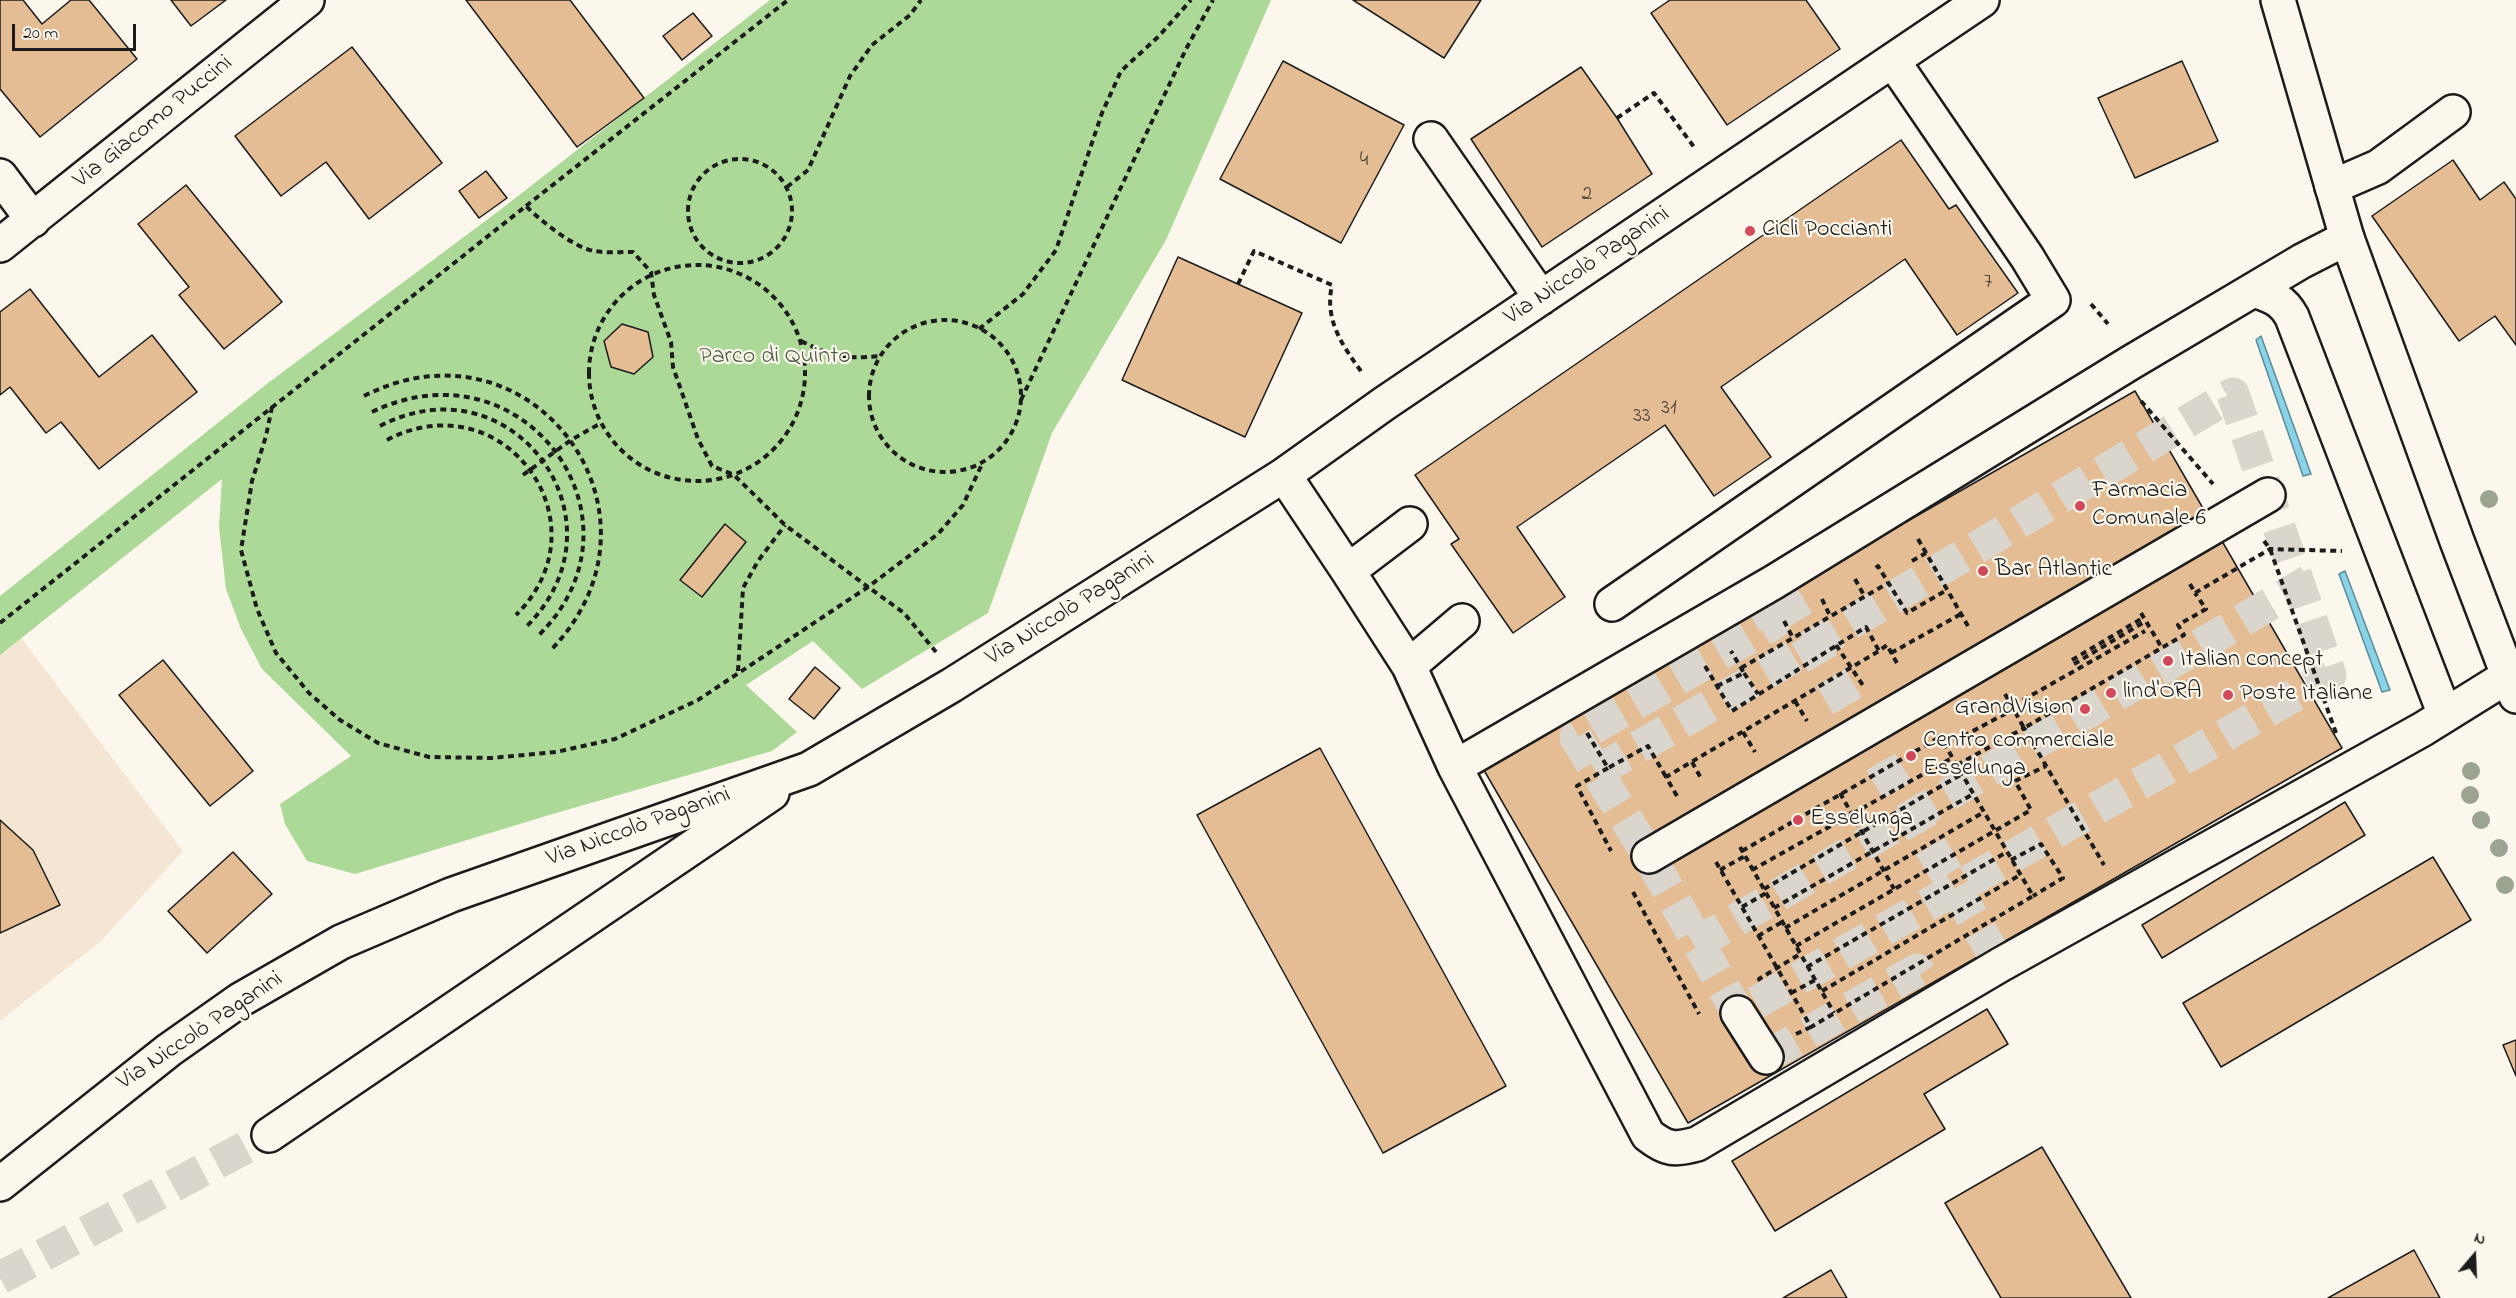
<!DOCTYPE html>
<html>
<head>
<meta charset="utf-8">
<style>
	body { margin:0 }
	#map { position:relative; width:2516px; height:1298px; overflow:hidden; background:#fbf7ec; font-family:"Indie Flower",sans-serif }
	canvas { display:block }
	.north { position:absolute; left:2444px; top:1226px; width:60px; height:60px; -webkit-text-stroke:4px #fbf7ec; paint-order:stroke; rotate:19deg; font-size:16px; font-weight:700; line-height:24px; text-align:center; color:#1c1c1c }
	.north::after { content:''; display:block; margin:auto; width:21px; height:27px; background:#1c1c1c; clip-path:polygon(50% 0,100% 100%,50% 72%,0 100%) }
	.scale { position:absolute; left:12px; top:24px; width:124px; height:27px; box-sizing:border-box; border:3px solid #1c1c1c; border-top:0; padding-left:8px; font-size:18px; line-height:21px; white-space:nowrap; color:#1c1c1c; -webkit-text-stroke:4px #fbf7ec; paint-order:stroke }
</style>
</head>
<body>
<div id="map">
<canvas width="2516" height="1298"></canvas>
<div class="north">N</div>
<div class="scale">20 m</div>
</div>
<script>
const g = document.querySelector('canvas').getContext('2d');
g.lineJoin = 'round';
function fillPath(path, color) { g.fillStyle = color; g.fill(path, 'evenodd'); }
function trace(path, color, width, dash) { g.strokeStyle = color; g.lineWidth = width; g.lineCap = dash ? 'butt' : 'round'; g.setLineDash(dash || []); g.stroke(path); }
function drawText(font, color, halo, rows, align = 'center') {
  g.font = font + ' "Indie Flower",sans-serif'; g.lineWidth = 4.5; g.setLineDash([]); g.textBaseline = 'middle'; g.strokeStyle = halo; g.fillStyle = color; for (const [text, x, y, turn = 0] of rows) {
    g.save(); g.translate(x, y); g.rotate((+turn || 0) * Math.PI / 180); g.textAlign = isNaN(turn) ? turn : align; if (halo) g.strokeText(text, 0, 0); g.fillText(text, 0, 0); g.restore();
  }
}
const built = new Path2D(`
	M21 638 183 851 101 941 0 1021V655Z`);
const green = new Path2D(`
	M770 0H1271L1166 240 1052 433 988 613 862 689 813 641 746 685 797 732 772 751 556 813 355 874 307 861 285 824 280 804 351 756 262 669 241 629 226 589 219 527 222 479 0 655V596L268 383 500 210Z`);
const water = new Path2D(`
	M2261 336 2311 474 2303 476 2256 340Z
	M2345 571 2390 690 2382 692 2339 574Z`);
const building = new Path2D(`
	M0 0H23L42 24 71 0H89L137 59 40 137 0 89Z
	M171 0H226L191 26Z
	M466 0H570L644 98 577 147Z
	M1353 0H1481L1444 58Z
	M1670 0H1806L1840 49 1727 125 1651 13Z
	M693 13 712 36 682 60 663 36Z
	M352 47 442 163 369 219 326 162 281 196 235 136Z
	M1283 61 1404 125 1341 243 1220 179Z
	M2182 61 2218 141 2135 178 2098 98Z
	M1581 67 1617 118 1652 174 1542 247 1471 139Z
	M1901 140 1949 209 1956 205 2018 293 1957 335 1905 259 1721 387 1771 457 1714 496 1665 425 1517 527 1565 597 1513 633 1451 544 1459 539 1415 475Z
	M2453 160 2480 200 2504 182 2516 199V345L2495 316 2459 341 2372 216Z
	M486 171 507 198 479 218 459 191Z
	M186 185 282 302 224 349 179 295 189 287 138 224Z
	M1178 257 1302 313 1245 437 1122 380Z
	M30 289 99 377 152 335 197 392 99 469 61 422 46 433 10 387 0 395V312Z
	M622 324 648 332 653 357 634 374 611 367 604 341Z
	M2135 391 2342 748 1688 1123 1481 765Z
	M725 524 746 542 702 597 680 580Z
	M163 660 253 771 210 806 119 695Z
	M815 667 840 688 814 719 789 699Z
	M1320 748 1506 1086 1383 1153 1197 815Z
	M2345 802 2365 835 2162 958 2142 925Z
	M0 820 33 850 60 905 0 933Z
	M233 852 272 894 207 953 168 911Z
	M2433 857 2471 920 2221 1067 2183 1003Z
	M1987 1009 2008 1044 1924 1094 1945 1129 1775 1231 1732 1161Z
	M2516 1040V1076L2503 1045Z
	M2042 1147 2131 1298H2001L1945 1203Z
	M2414 1250 2440 1298H2328Z
	M1831 1270 1847 1298H1783Z`);
const minorTunnel = new Path2D(`
	M1781 593 1991 949
	M1596 772 1804 651 2233 394 2330 675 1738 1013 1649 856 1576 738 1774 623 1756 592
	M1694 945 2309 581
	M1766 1057 1917 970 1939 1001
	M0 1278 269 1135`);
const path = new Path2D(`
	M1617 118 1654 93 1694 147
	M688 211a52 52 0 1 1 104 0a52 52 0 1 1-104 0Z
	M787 187 808 170 850 76 872 45 910 15 921 0
	M526 206 788 0
	M589 373a108 108 0 1 1 216 0a108 108 0 1 1-216 0Z
	M1238 284 1254 251 1332 285C1324 321 1343 346 1363 374
	M2091 304 2108 324
	M869 396a76 76 0 1 1 152 0a76 76 0 1 1-152 0Z
	M979 329 1023 294 1056 250 1102 113 1121 71 1159 36 1191 0
	M801 341C833 357 844 359 880 356
	M364 396C532 310 683 515 550 651
	M1021 400 1186 49 1213 0
	M2141 401 2213 484
	M272 407 266 436 252 481 241 550 257 609 276 653 309 693 340 720 378 743 429 757 491 758 556 752 615 739 698 700 868 587 904 613 936 652
	M372 412C524 338 657 521 537 637
	M380 426C512 357 632 520 527 626
	M387 440C503 379 609 523 516 615
	M523 475 571 440 601 423
	M1918 539 1968 626
	M2264 541 2270 549 2336 733
	M1912 561 1926 553
	M1876 568 1878 566 1907 613 1947 590
	M1855 579 1865 597
	M2190 584 2195 593 2270 549 2342 551
	M1822 599 1830 616
	M2141 613 2162 648
	M1784 621 1793 638
	M0 623 526 206C541 221 573 247 594 251 606 253 620 252 633 252L651 272 654 295 671 342 673 367 698 439 712 466 734 475 785 525 868 587 938 534 963 505 983 462
	M1836 645 1864 687
	M1891 653 1961 614
	M2072 660 2141 619
	M2074 664 2146 621
	M1705 666 1732 711 1866 627 1879 651 1887 645 1899 667
	M1741 668 1888 583
	M738 671 743 588 758 561 785 525
	M1744 673 1758 694
	M1717 686 1744 673 1731 651
	M2005 694 2024 728 2184 635 2178 625 2206 609 2195 593
	M2023 700 2145 631
	M1795 701 1807 721
	M1743 732 1755 752
	M1587 733 1608 768 1648 746 1666 777
	M1945 746 2014 709
	M1692 762 1702 780
	M1957 765 2024 728 2104 865
	M1608 768 1577 786 1611 851
	M1840 793 1894 889
	M1677 796 1666 777 1879 651
	M1740 847 1834 1013
	M1742 851 1940 737
	M2011 860 2041 844 2063 878 2033 896
	M1716 862 1811 1027 2033 896 1938 733
	M1720 870 1745 856
	M1752 870 1952 758
	M1764 889 1962 774
	M1633 892 1699 1014
	M1742 907 1766 893
	M1774 908 1973 794
	M1785 928 1984 812
	M1758 936 1782 922
	M1796 946 2031 810 2015 781 2046 766
	M1807 967 2007 852
	M1760 981 1759 979 1800 954
	M1822 991 2020 875
	M1791 993 1815 980
	M1796 1034 1811 1027`);
const minor = new Path2D(`
	M1431 139 1541 298
	M0 176 33 220
	M2332 187 2378 167 2453 112
	M0 245 307 0
	M2254 290C2272 296 2283 300 2292 317L2445 715
	M1284 475 1348 571 1409 666 1455 767 1648 1135C1667 1150 1675 1150 1697 1144L2000 965 2423 729 2508 676
	M1348 571 1410 524
	M1612 604 2053 300 2027 257 1893 61
	M1409 666 1462 621
	M1455 767 1774 582 2130 363 2302 261 2347 238
	M1649 856 2268 495
	M1738 1013 1766 1057
	M269 1135 772 793
	M0 1184 169 1050 240 1000 341 942 451 895 809 769 952 685 1284 475 1385 403 1982 0`);
const major = new Path2D(`
	M2278 0 2347 238 2457 541 2516 696`);
const trees = [
	[2489,499],
	[2471,771],
	[2470,795],
	[2481,820],
	[2499,848],
	[2505,885]
];
const markers = [
	[1750,231,6,"#d1495b"],
	[2080,506,6,"#d1495b"],
	[1983,571,6,"#d1495b"],
	[2168,661,6,"#d1495b"],
	[2111,693,6,"#d1495b"],
	[2228,695,6,"#d1495b"],
	[2085,709,6,"#d1495b"],
	[1911,756,6,"#d1495b"],
	[1798,820,6,"#d1495b"]
];
const numberNames = [
	["4",1364,162],
	["2",1587,196],
	["7",1988,284],
	["31",1669,410],
	["33",1642,418]
];
const streetNames = [
	["Via Giacomo Puccini",154,123,-39],
	["Via Niccolò Paganini",1588,267,-34],
	["Via Niccolò Paganini",1071,610,-32],
	["Via Niccolò Paganini",639,828,-20],
	["Via Niccolò Paganini",201,1032,-34]
];
const poiNames = [
	["Cicli Poccianti",1762,231],
	["Farmacia",2092,492],
	["Comunale 6",2092,520],
	["Bar Atlantic",1995,571],
	["Italian concept",2180,661],
	["lind'ORA",2123,693],
	["Poste Italiane",2240,695],
	["GrandVision",2073,709,"right"],
	["Centro commerciale",1923,742],
	["Esselunga",1923,770],
	["Esselunga",1810,820]
];
const parkNames = [
	["Parco di Quinto",775,358]
];
fillPath(built, '#f4e6d2');
fillPath(green, '#acd998');
fillPath(water, '#88d3e8');
trace(water, '#5d8a96', 1.5);
fillPath(building, '#e4bd95');
trace(building, '#1c1c1c', 1.5);
trace(minorTunnel, '#dad6cd', 33, [33, 16]);
trace(minor, '#1c1c1c', 38);
trace(major, '#1c1c1c', 38);
trace(path, '#1c1c1c', 4, [6, 4.5]);
trace(minor, '#fbf7ec', 33);
trace(major, '#fbf7ec', 33);
g.fillStyle = '#9ca391';
for (const [x, y] of trees) { g.beginPath(); g.arc(x, y, 9, 0, 2 * Math.PI); g.fill(); }
for (const [x, y, r, color] of markers) { const dot = new Path2D(); dot.arc(x, y, r, 0, 2 * Math.PI); g.fillStyle = color; g.fill(dot); trace(dot, '#fbf7ec', 2); }
drawText('21px', '#4e443a', null, numberNames);
drawText('24px', '#1c1c1c', '#fbf7ec', streetNames);
drawText('24px', '#1c1c1c', '#fbf7ec', poiNames, 'left');
drawText('24px', '#4e5e47', '#fbf7ec', parkNames);
</script>
</body>
</html>
